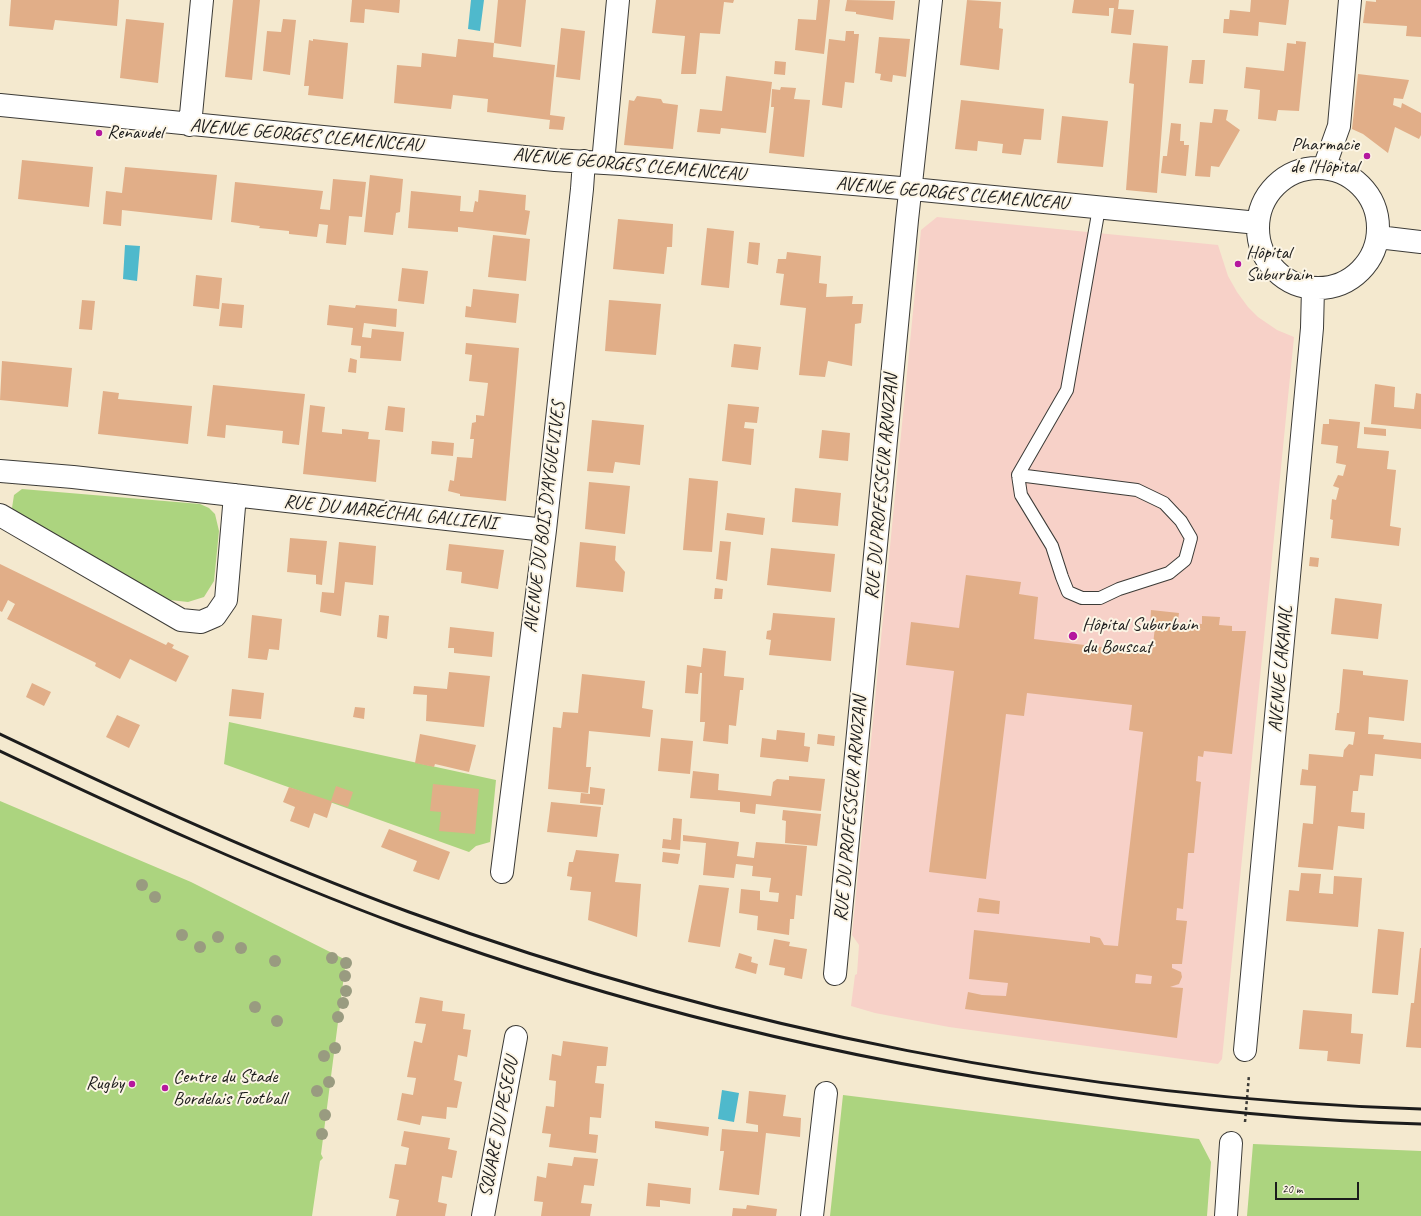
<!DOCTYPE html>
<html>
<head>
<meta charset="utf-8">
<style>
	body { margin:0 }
	#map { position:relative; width:1421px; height:1216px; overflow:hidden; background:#f4e9cf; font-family:Caveat,sans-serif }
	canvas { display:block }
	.scale { position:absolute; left:1275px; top:1182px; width:84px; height:18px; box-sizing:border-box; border:2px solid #1c1c1c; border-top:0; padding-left:5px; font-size:12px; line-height:14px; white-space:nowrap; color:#1c1c1c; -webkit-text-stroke:3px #fcf5e5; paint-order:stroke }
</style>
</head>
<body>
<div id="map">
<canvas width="1421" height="1216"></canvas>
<div class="scale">20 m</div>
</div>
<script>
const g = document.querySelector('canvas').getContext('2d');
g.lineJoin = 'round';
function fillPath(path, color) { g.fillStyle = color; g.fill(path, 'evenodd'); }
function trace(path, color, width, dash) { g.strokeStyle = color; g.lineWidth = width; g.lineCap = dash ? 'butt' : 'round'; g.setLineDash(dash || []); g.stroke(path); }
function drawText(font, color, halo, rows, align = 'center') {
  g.font = font + ' Caveat,sans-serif'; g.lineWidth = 4; g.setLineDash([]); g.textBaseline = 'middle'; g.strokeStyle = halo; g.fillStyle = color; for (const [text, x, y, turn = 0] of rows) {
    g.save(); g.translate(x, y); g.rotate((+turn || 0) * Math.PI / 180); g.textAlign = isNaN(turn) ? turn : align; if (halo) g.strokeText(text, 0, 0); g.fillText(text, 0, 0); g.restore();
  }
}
const built = new Path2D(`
	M937 217 1218 245 1228 276 1237 292 1248 307 1258 317 1277 330 1294 337 1222 1059 1218 1064 949 1027 875 1013 851 1006 855 975 857 974 859 945 852 935 921 230Z`);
const green = new Path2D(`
	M22 489 200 504 209 508 215 514 219 531 214 581 204 597 188 602 170 600 26 519 12 508 14 495Z
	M229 722 496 780 490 842 476 846 469 852 224 764Z
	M0 801 191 882 346 960 321 1154 323 1158 320 1161 312 1216H0Z
	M843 1095 1199 1139 1211 1162 1207 1216H830Z
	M1253 1144 1421 1151V1216H1247Z`);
const water = new Path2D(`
	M471 0H484L480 31 468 29Z
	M125 245 140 246 137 281 123 279Z
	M722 1090 739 1093 734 1122 718 1119Z`);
const building = new Path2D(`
	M11 0H119L117 26 55 20 53 30 9 26Z
	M233 0H260L252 80 225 77Z
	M352 0H400L399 13 365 9 364 23 350 22Z
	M498 0H526L521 47 494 43Z
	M656 0H734L733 3 724 2 720 34 700 33 696 74H681L685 36 652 33Z
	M818 0H830L824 54 795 50 798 19 816 20Z
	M847 0 895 1 893 20 856 14V12L845 11Z
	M967 0 1001 2 999 28 1003 29 999 70 960 65Z
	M1074 0H1119L1118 9 1134 10 1131 35 1111 33 1114 8H1109V16L1072 13Z
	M1251 0H1289L1286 25 1259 22 1258 36 1223 33 1224 19H1229L1230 10 1250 12Z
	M1376 0H1421V37L1406 36 1407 26 1363 23 1366 1 1376 2Z
	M126 19 164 23 158 83 120 78Z
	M283 19 296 20 290 75 263 71 267 31 281 32Z
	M561 28 585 31 580 80 556 77Z
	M846 31H854V34H859L854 83 845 82 842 108 822 105 829 39 845 41Z
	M879 37 910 39 906 77 893 75 892 82 880 80 881 74 875 73Z
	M313 39 348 43 343 99 308 95 309 86H304L309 40 313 41Z
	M458 39 494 43 493 57 555 65 550 115 565 117 563 130 549 129 550 120 487 112 488 99 453 95 451 109 394 103 397 65 421 67 422 53 456 57Z
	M1296 41 1306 42 1299 111 1278 110 1276 121 1258 119 1260 90 1244 88 1246 67 1284 71 1287 43 1296 44Z
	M1133 43 1168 46 1157 193 1126 190 1134 84 1129 83Z
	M1192 60H1205L1203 84 1189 83Z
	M775 61 786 62 785 75 774 74Z
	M1358 74 1409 80 1403 99 1394 98 1393 105 1401 108 1402 103 1421 113V135L1419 139 1395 127 1388 153 1363 134 1352 129Z
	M726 76 772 82 766 133 721 128 720 134 697 132 700 109 722 111Z
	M781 87 796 88 794 99 810 100 804 157 769 153 774 107H771L772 89 780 90Z
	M637 96 661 99 663 103 678 105 673 149 624 145 629 100 634 101Z
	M961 100 1044 109 1041 140 1024 139 1021 155 1002 153 1003 144 978 141 977 151 955 149Z
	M1214 109 1228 110 1226 120 1240 130 1219 167 1211 166 1210 177 1195 176 1200 122 1212 123Z
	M1062 116 1108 121 1103 167 1057 163Z
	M1171 123 1181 124 1180 141H1184V145H1189L1186 176 1161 173 1163 156H1167Z
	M22 160 93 167 89 207 18 199Z
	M125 167 217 175 212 220 122 210 121 226 103 224 106 191 122 193Z
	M370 175 403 179 400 212 396 213 393 235 364 232Z
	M333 179 366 182 362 217 349 216 346 245 326 243 328 225 319 224 317 237 289 234V231L259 228 260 226 231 222 235 182 323 191 320 209 330 210Z
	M479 190 526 195 525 210 530 211 526 235 458 227V232L408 228 411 191 461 196 460 211 473 212 475 201 478 202Z
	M618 219 673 224 672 247H667L664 274 613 269Z
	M707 228 734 231 729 288 701 285Z
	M493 235 530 239 526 281 488 277Z
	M749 242 760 243 758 265 747 263Z
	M787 252 821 256 819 283 827 284 826 297 853 296 852 304H863L861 323 855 324 852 366 828 361 825 377 799 375 806 308 780 305 784 274 776 273 778 259H786Z
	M402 268 428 271 424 304 398 301Z
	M196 275 222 278 219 309 193 306Z
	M473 289 519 294 516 323 465 317 466 306 471 307Z
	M82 300 95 301 92 330 79 329Z
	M609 300 661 304 656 355 605 351Z
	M222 303 244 305 242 328 219 326Z
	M329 305 355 308 356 305 397 309 396 327 364 323 362 337 371 338 372 329 404 332 401 361 360 358 361 346 351 345 353 328 327 325Z
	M466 343 519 348 506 501 460 496V494L448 491 450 480 454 481 457 457 472 458 474 439H470L472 423 476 422V415L484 416 488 383 469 381 472 355 465 354Z
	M734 344 761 347 758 370 731 367Z
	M350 358 357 360 356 373 348 372Z
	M2 361 72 368 68 407 0 400Z
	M1375 384 1395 387 1394 407 1414 409 1416 393 1421 394V429L1371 424Z
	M213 385 305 394 299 445 282 443 283 431 226 425 225 438 207 436Z
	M103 391 119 393 118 399 192 406 188 444 98 434Z
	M728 404 759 407 757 423 745 422 744 428 754 429 751 465 722 461Z
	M310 405 325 407 322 432 342 434V429L369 432 368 439 380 440 376 482 303 474Z
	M388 406 405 408 403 432 385 430Z
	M1329 419 1360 422 1357 448 1389 451 1387 469 1396 470 1390 526 1401 528 1399 546 1331 538 1333 520 1330 519 1332 499 1336 500 1339 488 1333 486 1338 475 1343 476 1346 465 1336 463 1338 446 1321 444 1323 424H1329Z
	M592 420 644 425 640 465 615 462 613 473 587 471Z
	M1364 427 1386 429V436L1364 434Z
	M822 430 850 433 848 461 819 458Z
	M432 441 454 443 453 456 431 454Z
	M689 478 718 481 712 552 683 550Z
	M589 482 630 486 625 534 585 529Z
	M795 488 841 493 838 526 792 522Z
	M727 513 765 518 763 535 725 530Z
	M290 538 327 541 322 585 316 584V575L287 572Z
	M720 541 731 542 727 581 716 579Z
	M339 542 376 546 373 585 345 582 341 616 320 612 322 592 334 593Z
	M580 542 616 546 615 560 625 572 623 592 576 587Z
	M449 544 504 550 498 589 461 583 462 572 446 570Z
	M771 548 835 554 831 592 767 585Z
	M1310 557 1319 558 1318 567 1309 566Z
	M0 564 166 645 168 642 174 645 172 648 189 656 176 682 130 659 120 679 95 666 96 663 7 619 15 604 8 600 2 612 0 611Z
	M966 575 1021 582 1019 594 1038 597 1034 639 1152 653 1155 627 1150 626 1151 610 1179 613 1177 627 1188 628 1189 623 1202 624V616L1220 617 1219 625 1232 626V631H1246L1232 754 1204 751 1203 757 1198 756 1196 781 1201 782 1194 853H1188L1183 909 1177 908 1176 920 1187 921 1182 964H1172V968L1181 972 1182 977 1179 984 1170 987 1183 988 1177 1038 965 1009 968 992 982 995 1006 996 1008 983 969 979 974 930 1090 943V936L1100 938 1104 945 1118 946 1143 732 1129 730 1132 705 1027 693 1024 716 1006 714 986 879 929 872 954 671 906 665 911 622 959 628ZM1136 974 1152 976 1151 984 1135 983Z
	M715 588 723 589 722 599H714Z
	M1335 598 1382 604 1378 639 1331 634Z
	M773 613 835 618 831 661 769 655 771 640 766 639 767 631 771 630Z
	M252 615 282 619 279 650 269 649 267 660 248 658Z
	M379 615 389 616 387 639 377 637Z
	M450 627 494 632 492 657 454 653V648H448Z
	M703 648 726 651 724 676 744 678 743 690H740L736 726 729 725 728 744 703 741 705 722H700L702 673H700L698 694 685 693 687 665 701 667Z
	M1343 669 1363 671V675L1408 680 1404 721 1369 717 1368 734 1384 735 1383 739 1421 743V759L1375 754 1373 776 1360 775 1358 791H1353L1351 812 1365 813 1364 829 1338 826 1333 870 1298 867 1303 823 1313 824 1316 786 1300 785 1302 769 1308 770 1309 754 1343 757 1344 750 1349 744 1353 745 1355 732 1335 730 1337 713H1339Z
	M449 672 490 676 484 727 426 721 427 695 413 694 414 686 447 689Z
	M582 674 645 681 642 708 653 710 650 737 589 731 586 767H591L588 793 548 789 553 727 561 728 563 712 578 713Z
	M32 683 51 692 44 706 26 697Z
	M232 689 264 693 261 719 229 716Z
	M355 707 365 708 364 719 353 717Z
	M117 715 140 725 129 748 106 737Z
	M777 730 805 733 804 746 810 747 808 762 760 757 762 738 776 740Z
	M420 734 476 745 469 772 435 764 434 767 415 763Z
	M818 734 835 736 834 746 817 744Z
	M661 738 693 741 690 774 658 771Z
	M693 771 719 774 718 790 771 796 773 782 777 779 789 780V776L825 779 821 811 756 804 755 814 740 812V802L690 798Z
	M433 784 479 789 475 834 439 831 441 812 430 811Z
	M336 786 353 792 348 807 332 802 327 818 314 813 309 828 290 821 295 807 283 802 289 787 331 801Z
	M590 787 605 789 603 805 580 803 581 793 590 794Z
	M551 802 601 807 597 837 547 832Z
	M783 810 821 814 817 846 785 843 786 821 782 820Z
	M673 818 682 819 680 850 662 848 663 839 671 840Z
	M389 829 450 852 439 880 413 871 417 861 381 847Z
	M683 835 739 842 737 856 754 858 756 842 807 846 802 896 796 895 794 919H790L789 935 757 930 758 916 739 913 741 889 760 891V900L778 902 779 893 769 892 771 878 752 876 753 866 736 864 734 878 703 875 706 843 683 841Z
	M576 850 619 854 615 882 641 884 637 937 588 920 591 892 570 890 572 877 567 876 569 862H573Z
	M663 852 680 854 678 864 662 862Z
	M1301 873 1321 874 1319 893 1333 894 1334 876 1362 878 1358 927 1286 921 1289 890 1299 891Z
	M699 885 729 888 720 947 688 942Z
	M979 898 1000 901 999 914 977 912Z
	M1378 929 1404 932 1398 995 1372 993Z
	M774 939 790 942 789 946 807 949 802 979 784 975 785 968 769 965Z
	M1420 948H1421V1048L1406 1047 1411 1003H1414Z
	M739 953 752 957 751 962 758 964 756 974 735 968Z
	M420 997 443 1001 442 1011 465 1014 463 1029 471 1030 467 1057 458 1055 454 1080 462 1082 457 1108 447 1107 446 1119 422 1116 420 1125 397 1120 402 1093 413 1095 416 1078 407 1077 414 1041 422 1043 426 1024 415 1023Z
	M1303 1010 1352 1014 1351 1033 1363 1034 1360 1064 1327 1061 1328 1051 1299 1049Z
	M563 1041 608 1047 606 1066H597L595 1083 604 1084 601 1118 590 1117 589 1134 598 1135 596 1153 549 1147 551 1134 542 1133 546 1106 554 1107 556 1081 549 1080 552 1054 561 1056Z
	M749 1091 786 1095 783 1116 801 1118 800 1137 766 1133 759 1195 719 1190 724 1151H720L722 1129 758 1132V1125L746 1123Z
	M655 1121 709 1127 708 1136 655 1128Z
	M404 1131 450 1138 448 1149 457 1151 452 1178 442 1176 438 1202 447 1204 445 1216H396L399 1200 389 1198 395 1164 406 1165 409 1148 401 1146Z
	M574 1157 598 1159 594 1186 584 1185 581 1203 592 1204 590 1216H541L543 1202 534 1201 537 1176 546 1178 548 1163 572 1166Z
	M648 1183 691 1188 690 1204 660 1200V1207L646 1206Z
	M747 1205 777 1209 776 1216H732L733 1208 746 1209Z`);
const path = new Path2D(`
	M1245 1122 1249 1075`);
const service = new Path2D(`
	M1018 475 1137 490 1164 503 1181 521 1191 538 1185 560 1169 573 1119 589 1100 598H1082L1068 592 1062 577 1052 546 1021 495 1018 475 1067 390 1099 208`);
const minor = new Path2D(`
	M0 105 555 160 621 164 912 189 1258 223
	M190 125 202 0
	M603 163 618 0
	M1324 168 1339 126 1350 0
	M1258 228a60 60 0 1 1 120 0a60 60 0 1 1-120 0Z
	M1378 237 1421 242
	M0 471 73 477 545 530
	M0 515 181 620 201 622 215 616 226 600 235 495
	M502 872 545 530 582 189 584 161
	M835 974 907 220 931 0
	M1245 1050 1312 328 1313 288
	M483 1216 516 1037
	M812 1216 826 1093
	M1226 1216 1231 1143`);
const rail = new Path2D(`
	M0 734C134 798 270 861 409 912 732 1030 1078 1098 1421 1109
	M0 751C132 814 265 875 403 926 619 1005 845 1060 1073 1092 1188 1109 1304 1121 1421 1124`);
const trees = [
	[142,885],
	[155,897],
	[182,935],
	[218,937],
	[200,947],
	[241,948],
	[332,958],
	[275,961],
	[346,963],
	[345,976],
	[346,991],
	[343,1003],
	[255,1007],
	[338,1017],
	[277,1021],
	[335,1048],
	[324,1056],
	[329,1082],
	[317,1091],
	[325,1115],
	[322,1134]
];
const markers = [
	[99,133,4,"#b5179e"],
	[1367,156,4,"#b5179e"],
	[1238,264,4,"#b5179e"],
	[1073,636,5,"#b5179e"],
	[132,1084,4,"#b5179e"],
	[165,1088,4,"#b5179e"]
];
const poiNames = [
	["Renaudel",107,133],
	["Pharmacie",1359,145,"right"],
	["de l'Hôpital",1359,167,"right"],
	["Hôpital",1246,253],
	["Suburbain",1246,275],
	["Hôpital Suburbain",1082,625],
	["du Bouscat",1082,647],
	["Centre du Stade",173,1077],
	["Bordelais Football",173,1099],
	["Rugby",124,1084,"right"]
];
const streetNames = [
	["AVENUE GEORGES CLEMENCEAU",306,136,5],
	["AVENUE GEORGES CLEMENCEAU",629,165,5],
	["AVENUE GEORGES CLEMENCEAU",952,194,5],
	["RUE DU PROFESSEUR ARNOZAN",882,487,-85],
	["RUE DU MARÉCHAL GALLIENI",390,513,6],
	["AVENUE DU BOIS D'AYGUEVIVES",545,517,-83],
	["AVENUE LAKANAL",1281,669,-85],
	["RUE DU PROFESSEUR ARNOZAN",851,809,-85],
	["SQUARE DU PESEOU",499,1127,-79]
];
fillPath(built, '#f7d1c8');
fillPath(green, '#acd47f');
fillPath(water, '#4fb9cc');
fillPath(building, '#e1ae88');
trace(service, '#3c3b37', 14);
trace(minor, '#3c3b37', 24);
trace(path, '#3c3b37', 2.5, [3, 3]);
trace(service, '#fff', 12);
trace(minor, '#fff', 22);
trace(rail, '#1c1c1c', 3);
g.fillStyle = '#999b80';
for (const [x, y] of trees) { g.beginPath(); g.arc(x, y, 6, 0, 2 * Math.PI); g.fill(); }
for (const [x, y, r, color] of markers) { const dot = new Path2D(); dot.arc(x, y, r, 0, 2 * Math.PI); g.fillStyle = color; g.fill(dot); trace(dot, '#fcf5e5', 1.5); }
drawText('19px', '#1c1c1c', '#fcf5e5', poiNames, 'left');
drawText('19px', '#1c1c1c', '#fcf5e5', streetNames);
</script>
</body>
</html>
